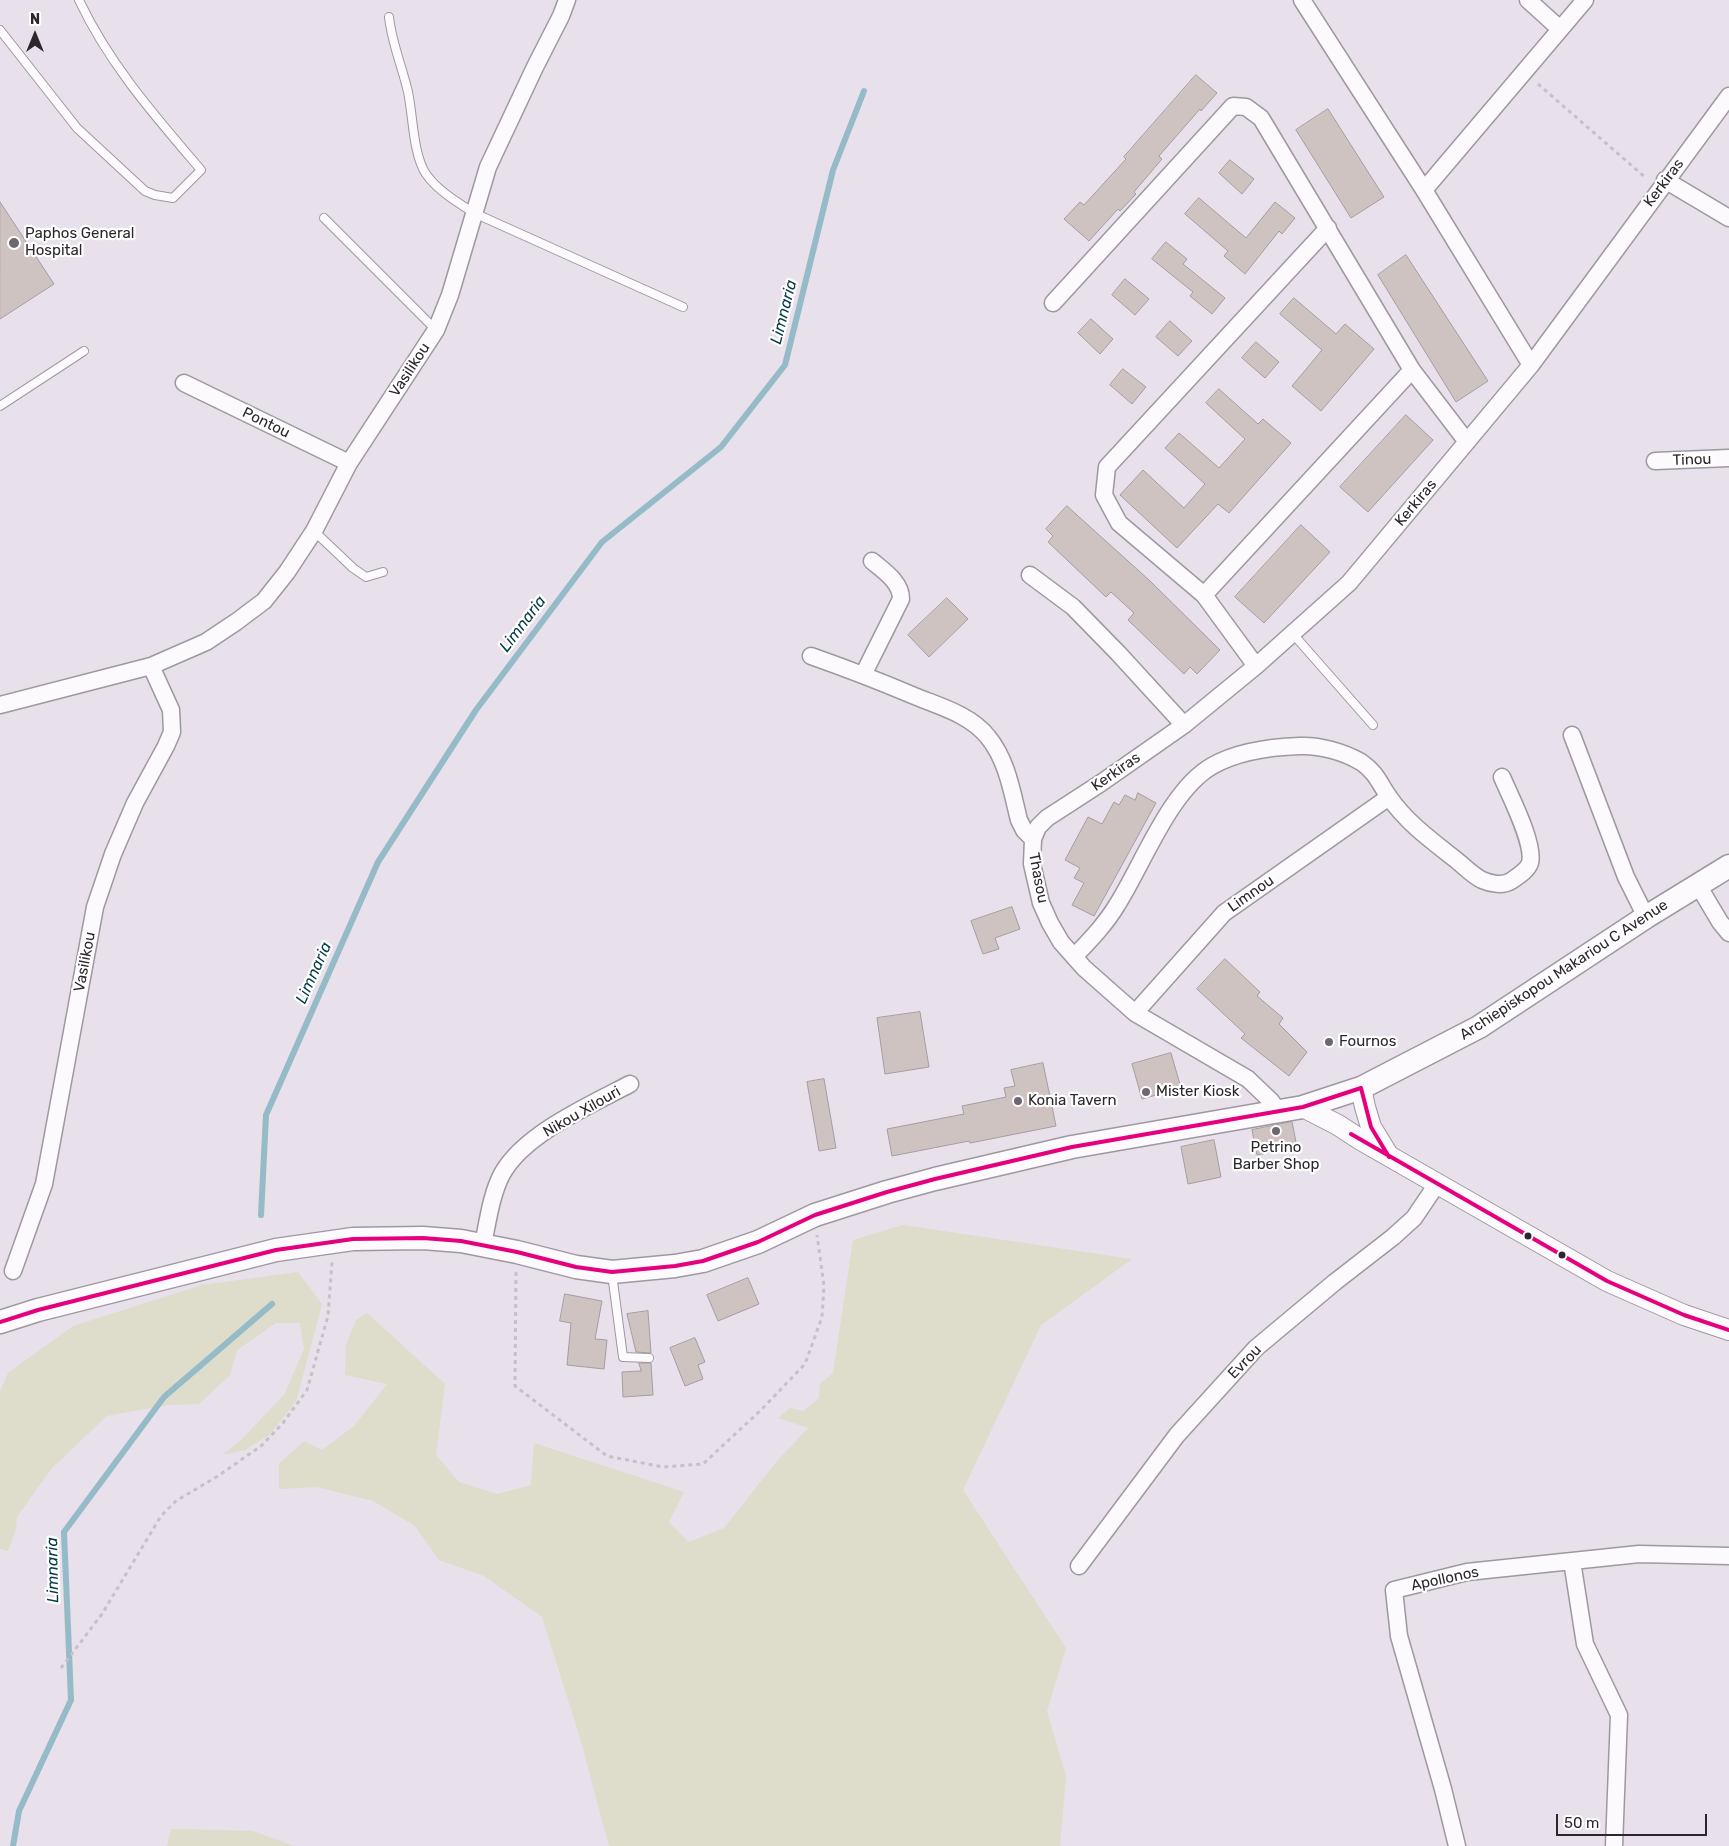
<!DOCTYPE html>
<html>
<head>
<meta charset="utf-8">
<style>
	body { margin:0 }
	#map { position:relative; width:1729px; height:1846px; overflow:hidden; background:#e8e0ea; font-family:Rubik,sans-serif }
	canvas { display:block }
	.north { position:absolute; left:10px; top:10px; width:50px; height:50px; -webkit-text-stroke:4px #fff; paint-order:stroke; rotate:0deg; font-size:14px; font-weight:700; line-height:20px; text-align:center; color:#2c262d }
	.north::after { content:''; display:block; margin:auto; width:18px; height:22px; background:#2c262d; clip-path:polygon(50% 0,100% 100%,50% 72%,0 100%) }
	.scale { position:absolute; left:1556px; top:1814px; width:151px; height:22px; box-sizing:border-box; border:2px solid #2c262d; border-top:0; padding-left:6px; font-size:15px; line-height:18px; white-space:nowrap; color:#2c262d; -webkit-text-stroke:4px #fff; paint-order:stroke }
</style>
</head>
<body>
<div id="map">
<canvas width="1729" height="1846"></canvas>
<div class="north">N</div>
<div class="scale">50 m</div>
</div>
<script>
const g = document.querySelector('canvas').getContext('2d');
g.lineJoin = 'round';
function fillPath(path, color) { g.fillStyle = color; g.fill(path, 'evenodd'); }
function trace(path, color, width, dash) { g.strokeStyle = color; g.lineWidth = width; g.lineCap = dash ? 'butt' : 'round'; g.setLineDash(dash || []); g.stroke(path); }
function drawText(font, color, halo, rows, align = 'center') {
  g.font = font + ' Rubik,sans-serif'; g.lineWidth = 4.5; g.setLineDash([]); g.textBaseline = 'middle'; g.strokeStyle = halo; g.fillStyle = color; for (const [text, x, y, turn = 0] of rows) {
    g.save(); g.translate(x, y); g.rotate((+turn || 0) * Math.PI / 180); g.textAlign = isNaN(turn) ? turn : align; if (halo) g.strokeText(text, 0, 0); g.fillText(text, 0, 0); g.restore();
  }
}
const green = new Path2D(`
	M903 1225 1132 1259 1041 1325 963 1490 1066 1648 1047 1711 1066 1776 1060 1846H609L580 1738 542 1617 484 1576 439 1560 415 1526 373 1501 317 1487 279 1489V1464L304 1441 322 1450 354 1426 387 1384 345 1375 346 1345 356 1320 367 1313 445 1384 436 1455 459 1482 497 1494 531 1485 534 1443 684 1492 669 1522 689 1542 724 1528 777 1461 808 1428 778 1418 790 1408 803 1411 819 1398 820 1384 833 1373 853 1240Z
	M298 1272 322 1304 296 1402 269 1435 245 1450 222 1455 239 1442 284 1395 304 1349 300 1323H276L237 1350 230 1375 199 1404 168 1405 107 1416 52 1468 17 1517 16 1529 8 1551 0 1549V1392L8 1373 73 1326 202 1285Z
	M171 1829 253 1831 294 1846H167Z`);
const stream = new Path2D(`
	M261 1215 266 1115 378 862 476 710 602 542 721 447 785 365 833 170 864 91
	M13 1846 19 1811 71 1700 64 1532 164 1397 272 1304`);
const building = new Path2D(`
	M1196 75 1217 93 1201 111 1200 109 1159 156 1162 159 1134 192 1136 194 1120 211 1118 209 1089 241 1064 219 1080 202 1084 205 1126 159 1124 157Z
	M1328 109 1384 197 1351 218 1296 130Z
	M1230 160 1254 179 1242 194 1219 173Z
	M1199 198 1246 238 1275 202 1295 218 1282 234 1279 231 1245 274 1224 256 1228 251 1185 214Z
	M0 202 54 284 0 319Z
	M1166 242 1187 259 1183 264 1225 298 1212 314 1190 296 1193 292 1152 259Z
	M1406 255 1488 381 1456 402 1378 275Z
	M1125 279 1149 299 1135 315 1112 295Z
	M1294 298 1336 334 1345 324 1374 349 1321 411 1292 386 1322 350 1280 314Z
	M1091 319 1113 339 1100 354 1078 333Z
	M1170 321 1192 341 1178 356 1156 337Z
	M1256 342 1279 362 1265 378 1242 358Z
	M1123 369 1146 387 1132 404 1110 385Z
	M1219 389 1258 424 1263 419 1291 443 1229 513 1218 504 1177 548 1120 495 1143 470 1184 508 1205 484 1165 448 1179 433 1219 468 1245 439 1206 403Z
	M1406 415 1433 440 1368 512 1340 487Z
	M1067 506 1149 580 1220 650 1197 674 1190 667 1184 674 1128 620 1134 613 1111 592 1106 597 1048 542 1053 536 1046 529Z
	M1301 525 1330 552 1264 623 1235 597Z
	M947 598 968 619 929 657 908 635Z
	M1138 793 1156 803 1094 916 1072 905 1084 883 1074 878 1080 868 1065 860 1088 817 1102 824 1114 802 1119 805 1125 795 1135 800Z
	M1012 907 1020 929 995 938 999 949 983 954 971 921Z
	M1225 959 1260 992 1257 996 1283 1018 1279 1024 1307 1052 1289 1076 1241 1038 1245 1034 1197 989Z
	M920 1012 929 1067 885 1074 877 1018Z
	M1171 1053 1181 1088 1142 1099 1132 1064Z
	M1043 1063 1056 1126 970 1143 969 1141 892 1156 887 1129 964 1114 962 1106 1006 1097 1004 1088 1015 1086 1011 1070Z
	M824 1079 836 1148 819 1151 807 1082Z
	M1292 1122 1297 1147 1257 1155 1252 1130Z
	M1214 1140 1221 1177 1188 1184 1181 1147Z
	M748 1278 759 1304 718 1321 707 1295Z
	M565 1294 602 1301 595 1339 607 1340 604 1369 567 1365 571 1323 560 1321Z
	M648 1311 651 1353 636 1352 627 1314Z
	M695 1338 705 1362 698 1365 703 1379 685 1386 670 1348Z
	M639 1363H651L653 1395 623 1397 622 1372 641 1371Z`);
const path = new Path2D(`
	M1538 84 1646 178
	M516 1272 515 1386 607 1456 663 1467 703 1464 761 1410 805 1364 822 1317 824 1286 817 1235
	M61 1668 102 1614 161 1516 176 1501 218 1476 261 1446 283 1423 307 1390 328 1316 332 1262`);
const service = new Path2D(`
	M389 17C392 44 402 66 408 92 413 115 413 155 426 174 438 191 457 202 474 213L683 307
	M0 30 77 128 145 191 155 195 173 198 201 170C155 116 109 64 79 0
	M324 218 436 330
	M0 406 84 351
	M314 531 353 568 366 577 383 572
	M1293 634 1373 725
	M612 1274 623 1357 649 1358`);
const minor = new Path2D(`
	M1302 0 1424 190 1531 365
	M1528 0 1560 29
	M1665 180 1729 218
	M1424 190 1585 0
	M1053 303 1233 106 1246 107 1261 118 1412 370 1467 442
	M184 383 349 463
	M1655 461 1729 458
	M1030 575 1073 607 1118 653 1184 725
	M1204 595 1412 370
	M811 656C845 668 879 681 912 695 938 706 970 714 988 737 1007 760 1012 792 1019 820L1024 830 1033 839 1032 864 1041 903 1050 923 1061 942 1084 968 1135 1013 1248 1079 1271 1101 1279 1112
	M1256 666 1204 595 1119 523 1104 495 1107 467 1328 228
	M863 675 901 599C901 582 884 571 872 561
	M0 705 151 666 206 642 236 622 264 601 287 572 314 531 349 463 436 330 450 295 488 167 535 67 561 16 567 0
	M1572 735 1626 877 1646 917
	M1033 839 1038 827 1047 818 1101 783 1184 725 1256 666 1349 583 1531 365 1729 96
	M1698 885 1720 922 1729 933
	M1074 957C1089 941 1105 925 1117 905 1143 864 1170 790 1212 766 1238 751 1270 747 1300 746 1319 745 1344 752 1361 762 1377 773 1379 783 1389 797 1406 822 1432 841 1455 859 1464 866 1472 875 1482 880 1491 884 1503 886 1511 881 1518 876 1527 871 1530 863 1535 844 1510 796 1502 777
	M1135 1013 1224 913 1389 797
	M483 1244C488 1221 491 1195 502 1174 524 1134 590 1105 630 1084
	M13 1271 44 1184 95 907 113 854 135 803 166 746 172 732 171 710 151 666
	M1572 1561 1585 1644 1619 1715 1614 1846
	M1079 1566 1177 1435 1256 1348 1335 1282 1393 1237 1414 1218 1437 1184
	M1457 1846 1443 1789 1399 1636 1394 1590 1467 1572 1639 1554 1729 1556`);
const tertiary = new Path2D(`
	M1361 1088 1365 1107 1371 1127 1388 1155
	M1303 1107 1338 1125 1361 1140 1607 1281 1684 1315 1729 1330`);
const secondary = new Path2D(`
	M0 1322 38 1310 276 1250 353 1239 423 1238 461 1241 517 1252 576 1267 612 1272 675 1266 703 1261 758 1242 815 1215 887 1192 935 1179 1072 1147 1303 1107 1361 1088 1479 1027 1646 917 1729 866`);
const bus1 = new Path2D(`
	M1351 1134 1607 1281 1684 1315 1729 1330
	M0 1322 38 1310 276 1250 353 1239 423 1238 461 1241 517 1252 576 1267 612 1272 675 1266 703 1261 758 1242 815 1215 887 1192 935 1179 1072 1147 1303 1107 1361 1088 1371 1127 1389 1157`);
const markers = [
	[14,243,6,"#6e676f"],
	[1329,1042,5,"#6e676f"],
	[1146,1092,5,"#6e676f"],
	[1018,1101,5,"#6e676f"],
	[1276,1131,5,"#6e676f"],
	[1528,1236,4.5,"#2c262d"],
	[1562,1255,4.5,"#2c262d"]
];
const streetNames = [
	["Kerkiras",1664,183,-53],
	["Vasilikou",410,370,-57],
	["Pontou",266,423,26],
	["Tinou",1692,460,-2],
	["Kerkiras",1416,503,-50],
	["Kerkiras",1116,772,-35],
	["Thasou",1038,878,79],
	["Limnou",1251,894,-35],
	["Vasilikou",85,962,-79],
	["Archiepiskopou Makariou C Avenue",1564,970,-33],
	["Nikou Xilouri",582,1112,-30],
	["Evrou",1245,1362,-46],
	["Apollonos",1445,1579,-12]
];
const poiNames = [
	["Paphos General",25,234],
	["Hospital",25,251],
	["Fournos",1339,1042],
	["Mister Kiosk",1156,1092],
	["Konia Tavern",1028,1101],
	["Petrino",1276,1148,"center"],
	["Barber Shop",1276,1165,"center"]
];
const waterNames = [
	["Limnaria",784,312,-76],
	["Limnaria",523,624,-53],
	["Limnaria",314,973,-66],
	["Limnaria",53,1570,-91]
];
fillPath(green, '#dedccb');
trace(stream, '#95bac8', 6);
fillPath(building, '#cfc3c2');
trace(building, '#a49d9f', 1);
trace(service, '#9e989f', 10);
trace(minor, '#9e989f', 19);
trace(tertiary, '#9e989f', 22);
trace(secondary, '#9e989f', 25);
trace(path, '#c5c1c5', 3, [4, 4]);
trace(service, '#fcfafc', 8);
trace(minor, '#fcfafc', 16);
trace(tertiary, '#fcfafc', 20);
trace(secondary, '#fcfafc', 22);
trace(bus1, '#e5007d', 4);
for (const [x, y, r, color] of markers) { const dot = new Path2D(); dot.arc(x, y, r, 0, 2 * Math.PI); g.fillStyle = color; g.fill(dot); trace(dot, '#fff', 2); }
drawText('15px', '#2c262d', '#fff', streetNames);
drawText('15px', '#2c262d', '#fff', poiNames, 'left');
drawText('italic 16px', '#033a45', '#fff', waterNames);
</script>
</body>
</html>
